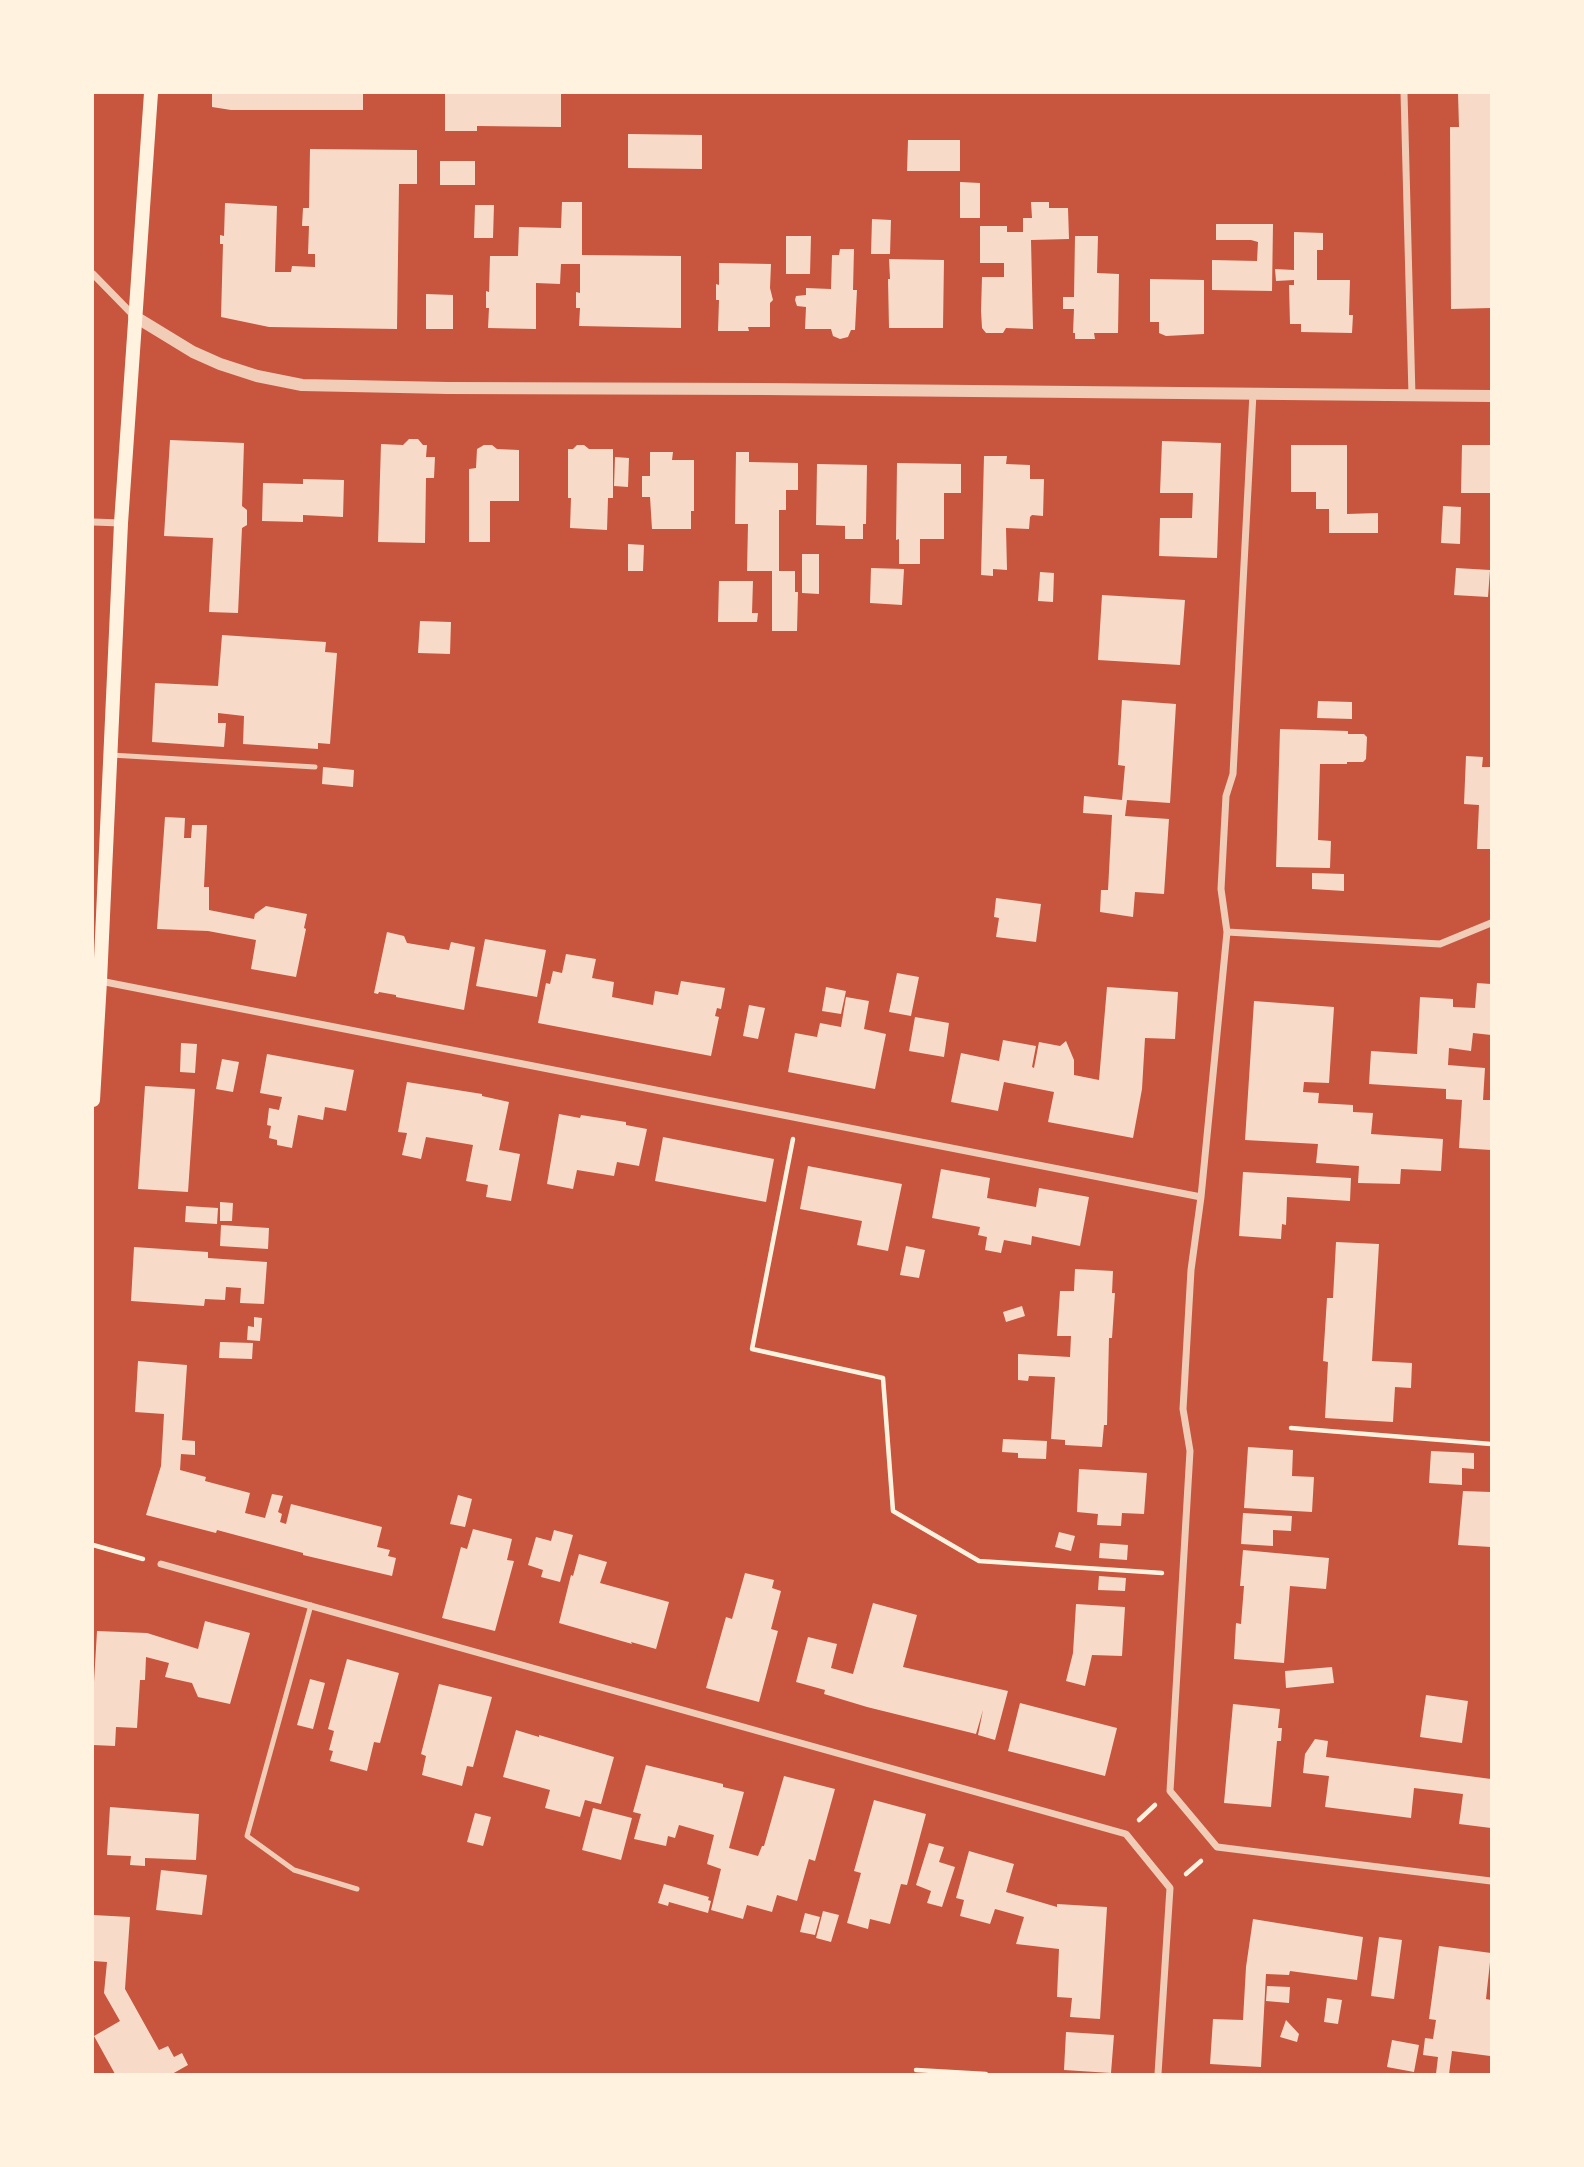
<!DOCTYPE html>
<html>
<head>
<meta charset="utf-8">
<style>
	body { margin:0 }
	#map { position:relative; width:1584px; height:2167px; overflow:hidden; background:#c8553d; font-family:"DM Sans",sans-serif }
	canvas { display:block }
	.frame { position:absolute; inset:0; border:94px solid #fff3e0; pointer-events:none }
</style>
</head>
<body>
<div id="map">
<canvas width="1584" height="2167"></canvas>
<div class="frame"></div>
</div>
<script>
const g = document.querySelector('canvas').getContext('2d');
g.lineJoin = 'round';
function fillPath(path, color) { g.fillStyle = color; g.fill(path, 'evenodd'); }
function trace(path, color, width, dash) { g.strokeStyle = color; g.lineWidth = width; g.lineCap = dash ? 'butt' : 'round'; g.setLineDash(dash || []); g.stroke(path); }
const building = new Path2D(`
	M212 93H363V110H231L212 107Z
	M445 93H561V127L477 126V131H445Z
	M1458 93H1491V308L1451 309 1450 127H1459Z
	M628 134 702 135V169L628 168Z
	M908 140H960V171H907Z
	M310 149 417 150V184H399L397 329 269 327 221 317 223 244H220V235L224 236 225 203 277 206 275 272H291L292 266 315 267V254H308L309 226H302L303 208H309Z
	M440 161H475V185H440Z
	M960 182 980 183V218H960Z
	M562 202H582V255L681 256V328L579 326 580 308H576V292L580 293V264H561L560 284 536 283V329L488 328 489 308H486V291L489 292 490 256H518L519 227 561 228Z
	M1031 202H1049V208H1068L1069 239 1031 240 1033 329 1006 328 1003 333H986L982 328 981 311 982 277H1004V263H980V226H1007V232H1023V218H1032Z
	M475 205H494L493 238H474Z
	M872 219 891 220 890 254H871Z
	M1216 224H1273L1272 291 1212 290V260L1257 261 1258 242 1251 240H1216Z
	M1294 232 1323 233V250H1317V280H1350L1349 315H1353L1352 333 1301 332V324H1290L1289 285H1294V280L1276 281 1275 269 1294 270Z
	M786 236H811L810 274H786Z
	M1075 236H1098L1097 273 1119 274 1118 333H1094L1095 339H1075V333H1073L1074 309H1063V297H1074Z
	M840 249H854L853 290H857L855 330H851L848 337 840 339 833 336 831 329H805L806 307 797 306 795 300 796 296 806 295V288L831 289 832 255H839Z
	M889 259 944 260 943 328H889L888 279H890Z
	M719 263 771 264 770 288 773 300 770 303V327H748L749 331H718L719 300H716V284L719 285Z
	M1150 279 1204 280V334L1166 336 1159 333V322H1150Z
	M426 294 453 295V329H426Z
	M409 439H418L423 445H427L426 457H435L434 478H426L425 543 378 542 381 444 403 445Z
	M170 440 244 443 242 506 247 510V525L242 528 238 613 209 612 213 538 164 536Z
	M1162 441 1221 443 1217 558 1159 556 1160 518H1192L1193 493H1160Z
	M484 445H492L497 449 519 450V501H490V542H469V469L476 468 477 449Z
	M577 445H584L589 449H613V498H608L607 530 570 528 571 498H568V449H573Z
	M1291 445H1347V514L1378 513V533H1329V509H1316V492H1291Z
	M1462 445H1491V493H1461Z
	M650 452H673L672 460H694V511H691V529H652L650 497H642V476H650Z
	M736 452H749V462L798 463V490H786V510H779V571H795V592H798L797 631H772V571H747L748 524H735Z
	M984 456H1007L1006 464 1030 465V479H1044L1043 516 1032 515 1030 517 1029 529 1006 528 1007 570 993 569V576L981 575Z
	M615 457 629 458 628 487 614 486Z
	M897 463 961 464V493H944V539H920V564H899V539L896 540Z
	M817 464 867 465 866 524H863V539H845V526L816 525Z
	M303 479 344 480 343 517 303 515V522L262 521 263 483 303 484Z
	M1443 506 1461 507 1460 544 1441 543Z
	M628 544 644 545 643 571H628Z
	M802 554H819V594L802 593Z
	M871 568 904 569 902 605 870 603Z
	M1456 568 1490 570 1488 597 1454 595Z
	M1040 572 1054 573 1053 602 1038 601Z
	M719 581H753L752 613H758L757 622H718Z
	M1102 595 1185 600 1180 665 1098 660Z
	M420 621 451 622 450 654 418 653Z
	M222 635 326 642 325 652 337 653 330 744 318 743V749L243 744 244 716 218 713V723H226L224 747 152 742 155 683 218 686Z
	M1122 700 1176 704 1170 803 1127 800 1125 816 1169 819 1164 894 1135 892 1133 917 1100 912 1101 890H1108L1112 815 1083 813 1084 796 1122 800 1125 766 1118 765Z
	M1318 701 1352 702V719L1317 718Z
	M1280 729 1348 731V734H1364L1367 737 1366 759 1363 762H1347V764H1320L1318 840 1331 841 1330 868 1276 867Z
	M1466 756 1483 757 1482 767H1491V849H1477L1479 805 1464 804Z
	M323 767 354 770 353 787 322 784Z
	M165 817 185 818 184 838H191L192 825H207L204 887H209V910L254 919 255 914 266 906 307 914 304 928 306 929 296 977 251 969 256 940 208 931 157 929Z
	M1312 873 1344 874V891L1312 889Z
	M996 898 1041 904 1036 942 996 937 999 918 994 917Z
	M387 932 404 936 407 943 449 950 451 942 475 947 464 1010 396 997V995L379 992 378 994 374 993Z
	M485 939 546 950 537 997 476 986Z
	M566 954 596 959 592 978 614 982 612 997 653 1005 655 991 678 995 681 981 725 988 721 1009 717 1008 715 1016 719 1017 711 1056 538 1023 546 983 550 984 553 971 562 973Z
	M897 973 919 977 911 1016 889 1012Z
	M1477 983 1491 984V1035L1473 1033 1471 1051 1449 1048 1448 1065 1485 1068 1483 1100H1491V1150L1459 1148 1462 1100 1446 1099V1089L1369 1084 1371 1051 1417 1054 1420 997 1453 999V1007L1475 1008Z
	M826 987 846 991 841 1014 822 1011Z
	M1107 987 1178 992 1175 1039 1145 1038 1142 1089 1133 1138 1048 1122 1054 1092 1004 1082 998 1111 951 1102 961 1053 999 1061 1003 1040 1036 1046 1032 1067 1034 1068 1039 1042 1060 1046 1066 1041 1074 1060V1075L1099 1080Z
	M846 997 869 1001 864 1029 886 1034 875 1089 788 1072 795 1033 817 1037 820 1023 841 1027Z
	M1254 1001 1334 1007 1329 1083 1304 1082 1303 1092 1319 1093 1318 1103 1353 1105V1112L1373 1113 1371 1134 1443 1139 1441 1171 1401 1169 1400 1184 1358 1183 1359 1166 1316 1163 1318 1144 1245 1140Z
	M749 1005 765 1008 758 1039 743 1036Z
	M915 1017 949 1023 944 1057 909 1051Z
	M181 1043 197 1044 195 1073 180 1072Z
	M267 1054 354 1070 346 1111 325 1107 323 1120 298 1115 292 1148 277 1145V1140L269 1138 271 1126 267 1125 269 1108 279 1110 282 1097 260 1093Z
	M222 1059 239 1062 233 1092 216 1089Z
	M407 1082 482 1094V1096L509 1102 499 1150 520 1154 511 1201 486 1197 488 1185 466 1181 473 1145 426 1137 421 1159 402 1155 407 1133 398 1132Z
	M145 1086 195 1089 188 1192 138 1189Z
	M559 1114 580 1118 581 1115 626 1122V1125L647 1129 639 1166 617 1162 614 1176 577 1170 573 1189 547 1184Z
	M663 1137 774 1159 766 1202 655 1181Z
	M808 1166 902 1184 888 1251 857 1245 862 1221 800 1209Z
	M941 1169 990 1178 987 1198 1036 1207 1039 1188 1089 1197 1080 1246 1032 1236 1031 1245 1004 1240 1001 1253 985 1250 987 1237 978 1235 980 1227 932 1218Z
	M1243 1172 1351 1178 1350 1201 1287 1197 1286 1225 1282 1224 1281 1239 1239 1236Z
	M220 1202 233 1203 232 1221H220Z
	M186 1206 218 1208 217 1224 185 1222Z
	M221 1225 269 1228 268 1249 220 1246Z
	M1336 1242 1379 1244 1372 1361 1412 1363 1411 1388 1395 1387 1393 1422 1325 1418 1328 1362 1323 1361 1327 1298H1333Z
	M906 1246 925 1250 919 1278 900 1275Z
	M134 1247 208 1252V1258L267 1262 264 1304 240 1303 241 1288 226 1287 225 1300 205 1299 204 1306 131 1301Z
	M1075 1269 1113 1271 1112 1293H1115L1112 1338H1109L1107 1425H1104L1102 1447 1065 1445V1440L1051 1439 1055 1377 1029 1376 1028 1381 1018 1380V1354L1070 1357 1071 1336H1057L1060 1291H1074Z
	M1022 1306 1025 1316 1006 1322 1003 1312Z
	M254 1317 262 1318 260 1341 247 1340 248 1326 254 1327Z
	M220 1342 253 1343 252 1359 219 1358Z
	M138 1361 187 1365 182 1440 195 1441V1455L181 1454 180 1470 206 1477 205 1481 250 1493 245 1513 265 1518 272 1494 283 1496 278 1512 282 1514 280 1522 286 1524 291 1504 382 1527 377 1547 390 1550 388 1556 396 1558 392 1576 303 1555V1553L217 1530 216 1533 146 1515 161 1466 164 1414 135 1412Z
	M1003 1439 1047 1441 1046 1459 1018 1458V1453L1002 1452Z
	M1248 1447 1293 1450 1292 1476 1314 1477 1312 1512 1244 1508Z
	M1431 1451 1474 1453V1469L1462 1468V1485L1429 1483Z
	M1079 1469 1147 1473 1144 1514 1122 1513 1121 1526 1097 1525 1098 1514 1077 1512Z
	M1463 1491 1491 1492V1547L1458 1545Z
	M458 1495 472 1499 465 1527 450 1524Z
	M1243 1513 1292 1516 1291 1531 1273 1530V1546L1241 1544Z
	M473 1529 512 1539 507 1560 514 1561 495 1631 442 1618 461 1547 467 1549Z
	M554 1530 573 1535 560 1582 541 1577 543 1570 528 1565 536 1537 551 1541Z
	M1059 1532 1075 1536 1071 1551 1055 1547Z
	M1100 1543 1128 1545 1127 1560 1099 1558Z
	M1243 1550 1329 1558 1326 1589 1290 1586 1284 1663 1234 1659 1236 1623 1241 1624 1244 1586H1240Z
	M579 1554 607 1562 600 1583 669 1602 656 1649 631 1642 632 1644 559 1623 571 1575 573 1576Z
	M745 1573 774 1580 772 1588 781 1591 771 1629 778 1631 759 1702 706 1688 726 1617 732 1619Z
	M1099 1576 1126 1578 1125 1591 1098 1590Z
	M873 1603 917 1615 903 1667 1008 1691 995 1740 978 1735 983 1710 976 1734 867 1707 824 1694 825 1690 796 1682 808 1637 837 1644 831 1668 853 1674Z
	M1076 1604 1125 1607 1122 1656 1092 1655 1085 1686 1066 1681 1073 1653Z
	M205 1621 250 1633 230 1704 198 1697 192 1683 165 1677 169 1663 146 1657 145 1680H140L137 1728 116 1727 115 1746 93 1745V1699L97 1631 147 1633 198 1649Z
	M347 1659 399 1673 380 1743 374 1742 367 1771 330 1761 333 1751 329 1750 334 1731 328 1729Z
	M1332 1667 1334 1683 1286 1688 1285 1671Z
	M310 1679 325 1683 313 1729 297 1725Z
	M439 1684 492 1697 473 1767 467 1766 462 1786 422 1775 426 1756 421 1754Z
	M1426 1695 1468 1701 1462 1743 1420 1737Z
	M1020 1703 1117 1728 1105 1776 1008 1751Z
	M1233 1704 1280 1709 1278 1728H1282L1281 1741H1277L1271 1807 1224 1803Z
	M516 1730 539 1737V1735L614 1757 601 1804 585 1800 580 1817 545 1808 550 1790 503 1777Z
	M1315 1739 1328 1741 1326 1757 1491 1779V1828L1459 1824 1463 1794 1414 1788 1411 1818 1325 1807 1329 1776 1303 1773 1305 1754Z
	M646 1765 723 1784V1787L744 1792 729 1848 758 1856 762 1846H764L784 1776 835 1789 815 1861 809 1859 797 1901 777 1895 772 1912 747 1905 743 1919 711 1910 721 1869 707 1864 714 1835 679 1825 675 1838 668 1836 666 1846 634 1839 641 1814 633 1812Z
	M874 1800 926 1814 907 1885 901 1884 890 1924 870 1919 868 1929 847 1923 861 1873 854 1871Z
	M110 1807 199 1814 196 1860 145 1858V1866L130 1865 131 1856 107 1855Z
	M593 1808 632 1818 621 1860 582 1850Z
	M475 1813 491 1817 483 1846 467 1842Z
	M929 1843 944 1847 939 1862 955 1867 942 1907 927 1903 931 1891 916 1885Z
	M969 1851 1014 1864 1006 1892 1057 1907V1904L1107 1907 1100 2019 1070 2017 1072 1998 1057 1997 1059 1949 1016 1944 1024 1917 995 1909 990 1924 960 1916 964 1900 956 1898Z
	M161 1870 207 1875 202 1915 156 1910Z
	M664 1884 709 1897 708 1900 711 1901 708 1913 669 1902 668 1906 658 1903Z
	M823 1911 839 1915 831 1942 816 1938Z
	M805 1913 820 1917 815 1935 800 1932Z
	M93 1915 130 1917 125 1989 159 2050 168 2046 174 2057 182 2053 188 2065 172 2074H115L94 2036 120 2021 104 1993 107 1962 93 1961Z
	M1253 1919 1363 1937 1357 1980 1290 1971 1289 1975 1266 1974 1261 2067 1210 2064 1213 2019 1243 2020 1246 1967Z
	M1379 1937 1402 1940 1394 1999 1371 1996Z
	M1439 1946 1491 1953 1486 1999 1491 2000 1490 2056 1452 2051 1449 2074H1436L1438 2057 1423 2055 1425 2038 1433 2039 1436 2020 1429 2019Z
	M1267 1986 1290 1987 1289 2003 1266 2001Z
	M1327 1998 1342 2000 1338 2024 1324 2022Z
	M1286 2020 1299 2034 1297 2042 1280 2037Z
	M1066 2032 1114 2035 1111 2073 1064 2070Z
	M1392 2040 1419 2045 1414 2072 1387 2067Z`);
const path = new Path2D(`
	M793 1139 752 1349 883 1378 893 1511 979 1561 1162 1573
	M1291 1428 1491 1444
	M93 1545 143 1559
	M1139 1820 1155 1805
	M1186 1874 1201 1861
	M916 2070 986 2074`);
const service = new Path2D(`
	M111 755 315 767
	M311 1605 247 1836 294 1870 357 1889`);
const minor = new Path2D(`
	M1404 93 1412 396
	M93 274 134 316
	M1253 393 1233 774 1226 796 1221 889 1227 932 1201 1197 1191 1270 1183 1409 1190 1451 1170 1791 1217 1847 1491 1881
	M93 522 121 523
	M1227 932 1440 944 1491 923
	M100 981 1201 1197
	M161 1564 1126 1834 1170 1888 1158 2074`);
const tertiary = new Path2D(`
	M134 316 193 352 220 364 257 376 302 385 448 388 764 389 1491 396`);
const secondary = new Path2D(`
	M93 1100 100 981 121 523 151 93`);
fillPath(building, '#f7dbc8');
trace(path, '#fff3e0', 4.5);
trace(service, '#f1ccb7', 5);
trace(minor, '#f1ccb7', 7);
trace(tertiary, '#f1ccb7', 12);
trace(secondary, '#fff3e0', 14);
</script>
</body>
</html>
